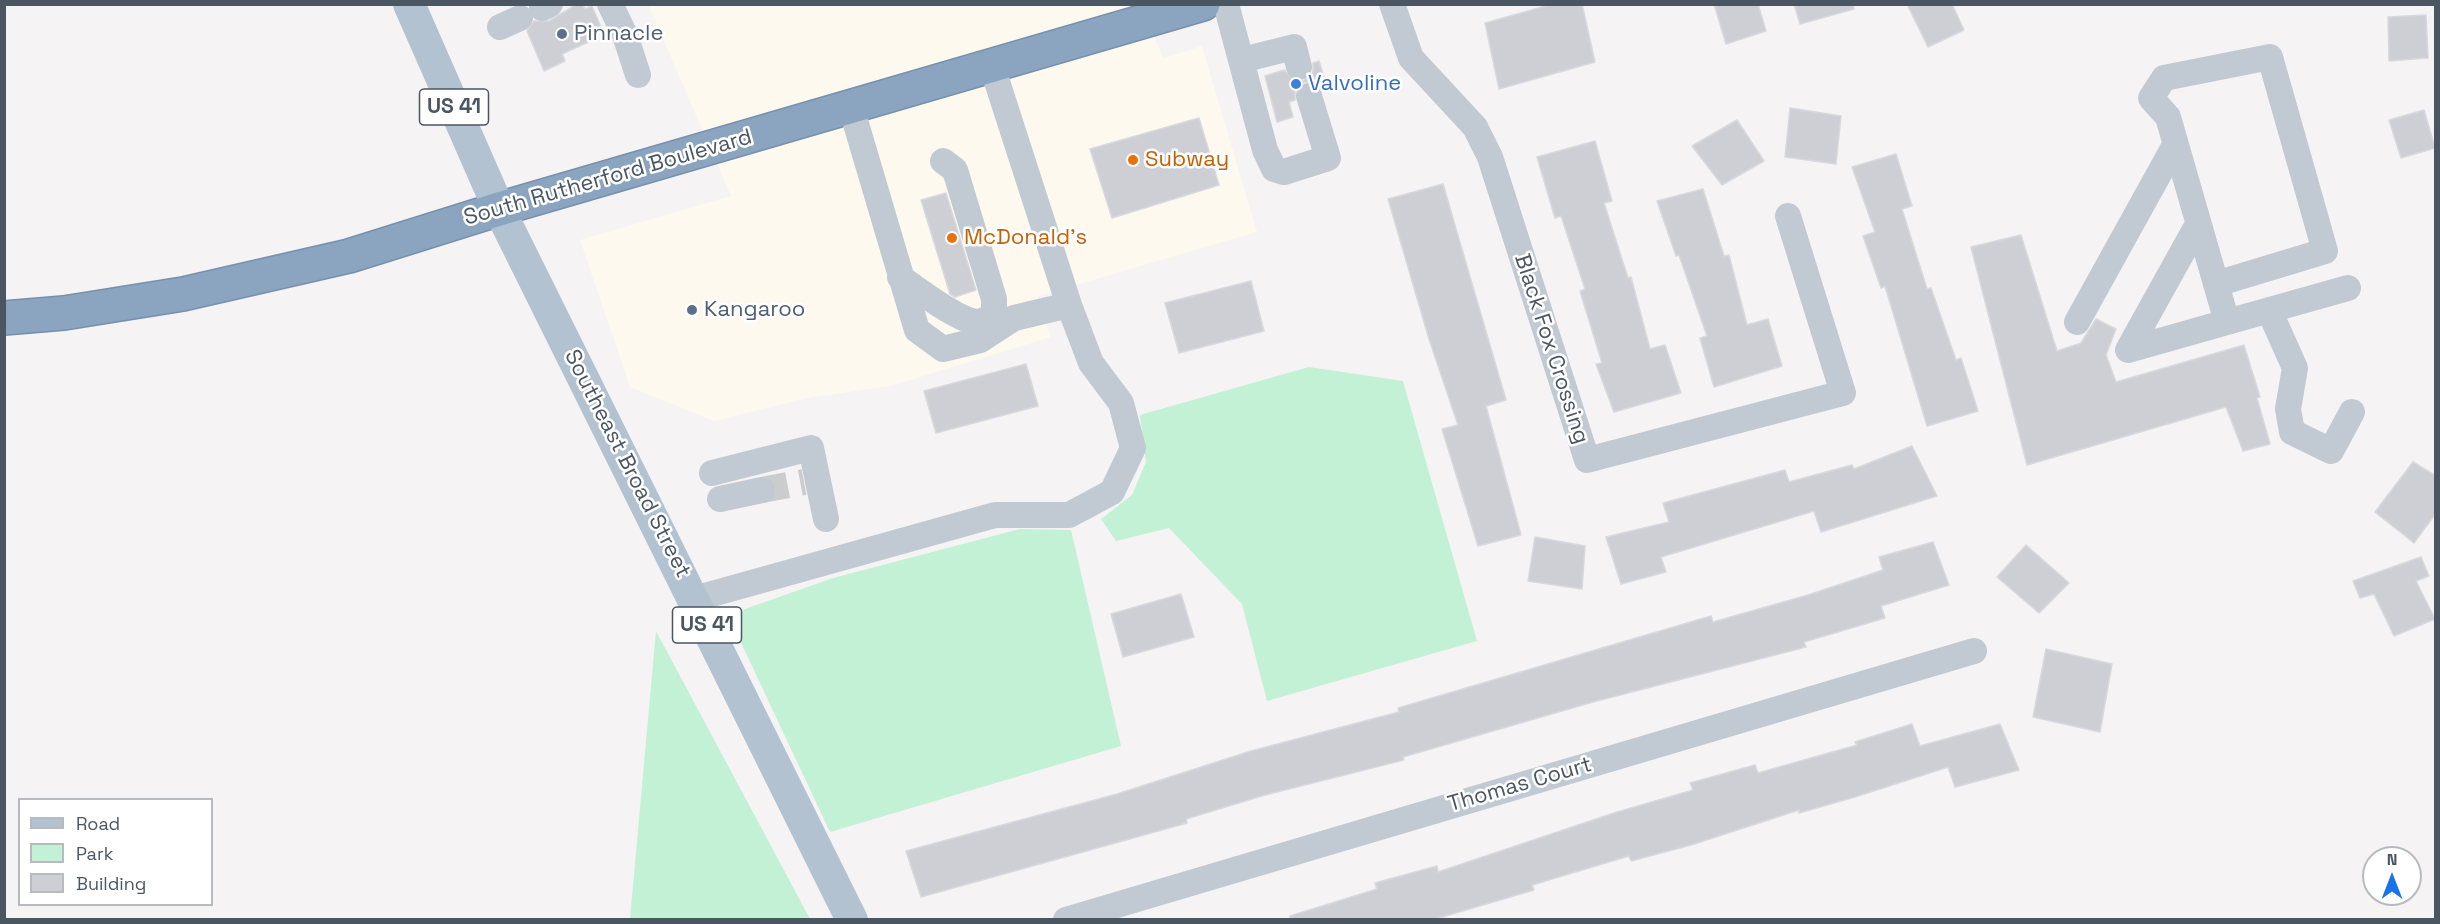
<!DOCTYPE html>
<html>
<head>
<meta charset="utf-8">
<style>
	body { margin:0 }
	#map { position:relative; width:2440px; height:924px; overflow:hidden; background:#f5f3f3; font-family:"Space Grotesk",sans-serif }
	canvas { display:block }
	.frame { position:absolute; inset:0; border:6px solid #4a5661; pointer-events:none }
	.legend { position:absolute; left:18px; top:798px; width:195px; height:108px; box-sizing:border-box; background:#fff; border:2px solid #b7bbc0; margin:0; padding:8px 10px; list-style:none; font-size:18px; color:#4a5661 }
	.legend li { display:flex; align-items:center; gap:12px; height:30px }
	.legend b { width:30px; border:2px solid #b7bbc0 }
	.north { position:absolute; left:2362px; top:846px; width:60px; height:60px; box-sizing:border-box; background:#fff; border:2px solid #b7bbc0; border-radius:50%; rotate:0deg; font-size:16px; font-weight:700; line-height:24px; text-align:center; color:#4a5661 }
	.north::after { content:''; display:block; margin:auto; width:21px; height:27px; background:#1a73e8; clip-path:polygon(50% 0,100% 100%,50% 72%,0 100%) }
</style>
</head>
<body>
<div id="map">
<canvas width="2440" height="924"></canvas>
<div class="frame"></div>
<ul class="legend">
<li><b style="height:8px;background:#b3c2d1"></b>Road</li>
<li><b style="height:16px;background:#c3f1d5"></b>Park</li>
<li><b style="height:16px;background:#cdcfd5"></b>Building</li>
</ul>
<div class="north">N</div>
</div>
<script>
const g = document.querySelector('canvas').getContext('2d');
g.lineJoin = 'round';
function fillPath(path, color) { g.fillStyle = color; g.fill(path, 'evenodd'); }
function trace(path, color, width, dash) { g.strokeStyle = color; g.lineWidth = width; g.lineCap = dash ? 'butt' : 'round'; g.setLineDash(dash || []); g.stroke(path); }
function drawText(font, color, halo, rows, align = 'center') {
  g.font = font + ' "Space Grotesk",sans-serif'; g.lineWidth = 5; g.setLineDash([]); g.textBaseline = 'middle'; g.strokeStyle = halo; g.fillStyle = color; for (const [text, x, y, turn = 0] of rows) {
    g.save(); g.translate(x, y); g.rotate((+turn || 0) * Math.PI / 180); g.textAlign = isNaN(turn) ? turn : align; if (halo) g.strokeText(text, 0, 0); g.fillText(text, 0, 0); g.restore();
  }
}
const commercial = new Path2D(`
	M648 4 1142 5 1163 58 1202 46 1257 232 1038 296 1051 337 891 386 808 398 714 421 630 387 580 240 731 196Z`);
const green = new Path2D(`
	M1309 367 1403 381 1477 641 1267 701 1242 604 1169 528 1116 541 1101 519 1132 495 1146 462 1140 415Z
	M1020 529 1071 530 1121 746 830 832 728 615 833 578Z
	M656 631 810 919H630Z`);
const building = new Path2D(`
	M577 4H582L585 9 592 6 601 27 594 30 597 38 562 54 565 61 544 71 527 31 534 21H549Z
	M1553 4H1582L1595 62 1499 89 1485 23Z
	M1714 4H1758L1766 31 1726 44Z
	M1794 4H1853L1854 9 1800 24Z
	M1907 4H1952L1964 30 1928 47Z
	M2426 15 2428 58 2389 61 2388 17Z
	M1319 61 1328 91 1324 92 1313 82H1304L1295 92V100L1289 102 1293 117 1277 122 1265 76 1284 70 1294 81H1303L1313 72V63Z
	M1790 108 1841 116 1836 164 1785 157Z
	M2424 110 2435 148 2401 158 2389 120Z
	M1199 118 1219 185 1112 218 1090 149Z
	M1737 120 1764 161 1722 185 1692 146Z
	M1595 141 1612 201 1604 203 1628 278 1631 277 1650 349 1665 345 1681 393 1614 412 1596 364 1602 363 1580 291 1585 289 1561 216 1555 218 1537 157Z
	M1896 154 1912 206 1902 209 1927 289 1931 288 1956 360 1961 358 1978 411 1927 426 1885 286 1881 288 1863 236 1875 232 1852 167Z
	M1443 184 1506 400 1486 406 1521 535 1478 546 1442 429 1458 425 1429 339 1388 199Z
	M1703 189 1724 256 1729 255 1747 325 1768 319 1782 366 1714 387 1700 338 1707 336 1679 255 1676 256 1657 201Z
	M946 193 976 290 955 297 950 294 921 200Z
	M2021 235 2057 351 2081 343 2096 319 2116 329 2106 355 2116 382 2244 345 2260 397 2257 398 2270 444 2243 451 2226 407 2027 465 1971 247Z
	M1251 281 1264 331 1179 353 1165 303Z
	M1026 364 1038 406 936 433 924 391Z
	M1912 446 1937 496 1821 532 1814 511 1661 557 1666 572 1621 584 1606 537 1669 522 1663 503 1785 470 1789 482 1852 465 1854 469Z
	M2413 462 2436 476V513L2414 543 2375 512Z
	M1535 537 1585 546 1582 589 1528 581Z
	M1933 542 1949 585 1881 606 1885 618 1804 642 1806 647 1593 702 1403 757 1404 760 1265 795 1186 819 1187 823 921 897 906 851 1117 794 1251 751 1399 712 1398 708 1711 616 1713 622 1808 595 1883 570 1879 557Z
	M2026 545 2069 583 2039 613 1997 577Z
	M2421 557 2429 576 2416 581 2435 619 2394 636 2374 594 2360 598 2353 581Z
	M1181 594 1194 637 1123 657 1111 614Z
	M2046 649 2112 664 2100 732 2033 717Z
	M1912 724 1920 746 2000 724 2019 770 1955 787 1948 767 1855 797 1799 813V810L1691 845 1631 861 1629 856 1532 885 1534 890 1432 920H1290V916L1377 889 1375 883 1437 866 1438 872 1614 813 1693 790 1690 783 1755 765 1758 773 1857 745 1855 742Z`);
const minorTunnel = new Path2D(`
	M762 490 804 482`);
const minor = new Path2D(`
	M610 4 625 35 638 75
	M1226 4 1265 150 1274 169 1284 172 1328 158 1309 96
	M1392 4 1411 58 1475 127 1490 157 1587 460 1843 393 1788 216
	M542 8 550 4
	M500 27 520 18
	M1242 60 1294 47 1299 67
	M851 107 917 330 943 349 980 340 1014 318 1069 305
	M2198 224 2128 350 2227 322 2168 117 2151 98 2164 78 2270 57 2325 251 2216 284
	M900 277C915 288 959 321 977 322 984 322 989 318 994 314V299L955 170 943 161
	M2269 310 2295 368 2288 409 2292 432 2331 451 2352 412
	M2077 322 2175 145
	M2227 322 2348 288
	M712 473 811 448 826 519
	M720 499 762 490
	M694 599 995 515H1069L1112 492 1133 448 1121 403 1091 363 1069 305 992 66
	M1066 920 1974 651`);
const major = new Path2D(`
	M409 4 499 209 852 920`);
const highway = new Path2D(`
	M4 318 64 313 183 294 349 256 499 209 1203 4`);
const markers = [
	[562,34,6,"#5c6f8a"],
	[1296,84,6,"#3f7fe0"],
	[1133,160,6,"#e8710a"],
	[952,238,6,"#e8710a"],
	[692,310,6,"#5c6f8a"]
];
const shields = [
	[454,107,69],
	[707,625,69]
];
const shieldNames = [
	["US 41",454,107],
	["US 41",707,625]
];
const serviceNames = [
	["Pinnacle",574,34],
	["Kangaroo",704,310]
];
const shopNames = [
	["Valvoline",1308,84]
];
const foodNames = [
	["Subway",1145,160],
	["McDonald's",964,238]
];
const streetNames = [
	["South Rutherford Boulevard",608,178,-16],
	["Black Fox Crossing",1551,349,72],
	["Southeast Broad Street",627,464,63],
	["Thomas Court",1520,785,-16]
];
fillPath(commercial, '#fdf9ef');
fillPath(green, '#c3f1d5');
fillPath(building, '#cdcfd5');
trace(building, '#d7d9de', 1.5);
trace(minorTunnel, '#caccce', 26, [26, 13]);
trace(highway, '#7690ad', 36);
trace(minor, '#c1cad2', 26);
trace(major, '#b3c2d1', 32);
trace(highway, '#8ba5c1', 33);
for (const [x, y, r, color] of markers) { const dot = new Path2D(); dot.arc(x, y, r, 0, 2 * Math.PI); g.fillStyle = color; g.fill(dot); trace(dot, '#fff', 2); }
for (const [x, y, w] of shields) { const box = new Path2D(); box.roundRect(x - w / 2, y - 18, w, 36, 4.5); g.fillStyle = '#fff'; g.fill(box); trace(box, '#4a5661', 1.5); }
drawText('bold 21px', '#4a5661', null, shieldNames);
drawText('22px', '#4e5e75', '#fff', serviceNames, 'left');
drawText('22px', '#366cbe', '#fff', shopNames, 'left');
drawText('22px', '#c56008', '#fff', foodNames, 'left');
drawText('22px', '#4a5661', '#fff', streetNames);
</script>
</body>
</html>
